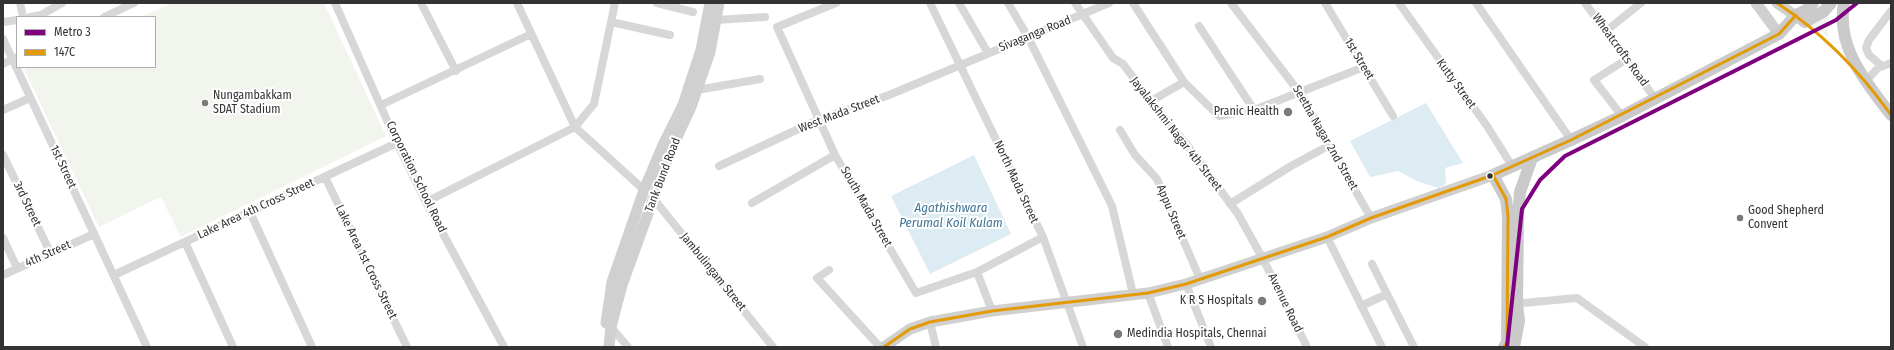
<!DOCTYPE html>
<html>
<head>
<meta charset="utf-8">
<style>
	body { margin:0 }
	#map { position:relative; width:1894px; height:350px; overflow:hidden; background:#fff; font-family:"Fira Sans Condensed",sans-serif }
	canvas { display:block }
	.frame { position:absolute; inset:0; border:4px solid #333; pointer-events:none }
	.legend { position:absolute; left:16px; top:16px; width:140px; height:52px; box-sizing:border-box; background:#fff; border:1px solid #adadad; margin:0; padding:5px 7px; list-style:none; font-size:12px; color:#333 }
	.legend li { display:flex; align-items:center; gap:8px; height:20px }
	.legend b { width:20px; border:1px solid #adadad }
</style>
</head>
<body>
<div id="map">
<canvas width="1894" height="350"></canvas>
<div class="frame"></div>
<ul class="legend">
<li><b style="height:5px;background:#800080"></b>Metro 3</li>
<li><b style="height:5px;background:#e39a05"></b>147C</li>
</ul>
</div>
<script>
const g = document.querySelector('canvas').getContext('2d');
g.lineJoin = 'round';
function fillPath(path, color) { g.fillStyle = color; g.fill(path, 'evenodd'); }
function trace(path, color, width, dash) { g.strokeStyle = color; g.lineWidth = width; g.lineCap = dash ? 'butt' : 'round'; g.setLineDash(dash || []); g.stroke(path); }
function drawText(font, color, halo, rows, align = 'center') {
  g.font = font + ' "Fira Sans Condensed",sans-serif'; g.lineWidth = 4; g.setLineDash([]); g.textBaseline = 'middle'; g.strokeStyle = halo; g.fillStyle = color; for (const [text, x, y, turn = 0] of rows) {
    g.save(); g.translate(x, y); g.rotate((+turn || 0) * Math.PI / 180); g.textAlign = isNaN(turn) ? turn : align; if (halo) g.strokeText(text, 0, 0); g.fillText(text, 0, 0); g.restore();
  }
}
const green = new Path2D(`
	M172 3H324L386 136 181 237 161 197 99 227 24 69 29 67H155V17H140Z
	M1827 13 1828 37 1804 22Z`);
const water = new Path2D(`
	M1426 103 1463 163 1445 168 1446 184 1439 188 1419 182 1398 171 1370 177 1350 141Z
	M974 155 1011 234 930 274 891 196Z`);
const minor = new Path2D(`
	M20 3 23 17
	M335 3 397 143 426 202 504 347
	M421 3 456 71
	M517 3 575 127 644 190
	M657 3 693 12
	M836 3 777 27 835 155 916 293 977 272 1043 237
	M930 3 1043 237 1083 347
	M959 3 988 53
	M1008 3 1028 37 1112 206 1133 294
	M1075 3 1113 58 1123 64 1151 101 1187 145 1238 214 1263 259 1307 347
	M1133 3 1184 82 1219 116 1254 110 1364 67
	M1231 3 1299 92 1371 218
	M1325 3 1393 116
	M1399 3 1487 126 1512 166
	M1476 3 1571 140
	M1585 3 1654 97
	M30 17 41 15 62 3
	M104 17 134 3
	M716 20 765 17
	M3 22 17 20
	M611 22 670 35
	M1199 26 1254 110
	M1606 31 1641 3
	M3 39 147 347
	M3 64 17 57
	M1882 66 1869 55 1866 48 1869 40 1891 11
	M1866 81 1878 68 1891 63
	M697 90 760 79
	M1151 101 1184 82
	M381 105 531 34
	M3 110 30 98
	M1622 116 1594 80 1627 59
	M1120 130 1135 155 1157 179 1200 279
	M3 155 51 254
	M719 166 818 120 889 95 1109 3
	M325 177 407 347
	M653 198 773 347
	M426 202 575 127 594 104 615 3
	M752 203 835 155
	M1230 204 1291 166 1330 145
	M250 212 312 347
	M1327 237 1382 347
	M3 238 17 268
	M185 242 233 347
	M1372 264 1387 294
	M829 270 817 278 880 347
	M977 272 992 311
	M3 275 94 234
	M114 275 397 143
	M1186 284 1211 347
	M1148 293 1168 347
	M1512 304 1577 298 1645 347
	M1361 306 1387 294 1414 347
	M930 322 936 347
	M611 327 628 347`);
const secondary = new Path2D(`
	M1756 3 1779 34
	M1777 3 1803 21
	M606 323 612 282 644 190 663 145 683 105 701 50 710 3
	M609 347 611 327 622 285 671 150 691 107 710 52 719 3
	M884 347 910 329 930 322 992 311 1148 293 1186 284 1327 237 1371 218 1493 175`);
const primary = new Path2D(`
	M1844 3C1836 48 1866 82 1891 115
	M1805 22 1824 11 1831 3
	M1504 347 1507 342 1508 216 1506 199 1493 175 1571 140 1622 116 1779 34 1796 15 1806 10 1813 3
	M1514 347 1519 321 1517 304 1518 216 1520 192 1532 158`);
const bus1 = new Path2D(`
	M1777 3C1823 33 1859 70 1891 115
	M1493 175 1506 199 1508 216 1507 342 1504 347
	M884 347 910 329 930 322 992 311 1148 293 1186 284 1327 237 1371 218 1493 175 1571 140 1779 34 1796 15`);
const metro1 = new Path2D(`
	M1507 347 1522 209 1540 180 1565 156 1836 20 1857 3`);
const markers = [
	[205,103,4,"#7a7a7a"],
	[1288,112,5,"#7a7a7a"],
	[1490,176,3.5,"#333"],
	[1740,218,4,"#7a7a7a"],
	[1262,301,5,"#7a7a7a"],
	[1118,334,5,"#7a7a7a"]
];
const streetNames = [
	["Sivaganga Road",1035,34,-22],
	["Wheatcrofts Road",1620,50,54],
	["1st Street",1359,59,59],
	["Kutty Street",1456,84,54],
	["West Mada Street",839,114,-21],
	["Jayalakshmi Nagar 4th Street",1176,134,52],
	["Seetha Nagar 2nd Street",1325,138,60],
	["1st Street",63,167,65],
	["Tank Bund Road",663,175,-69],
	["Corporation School Road",416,177,64],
	["North Mada Street",1016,182,65],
	["3rd Street",27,204,64],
	["South Mada Street",866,207,60],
	["Lake Area 4th Cross Street",256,209,-25],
	["Appu Street",1171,212,67],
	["4th Street",48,254,-24],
	["Lake Area 1st Cross Street",366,262,64],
	["Jambulingam Street",713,272,51],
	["Avenue Road",1285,303,64]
];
const poiNames = [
	["Nungambakkam",213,96],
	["SDAT Stadium",213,110],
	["Pranic Health",1279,112,"right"],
	["Good Shepherd",1748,211],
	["Convent",1748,225],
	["K R S Hospitals",1253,301,"right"],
	["Medindia Hospitals, Chennai",1127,334]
];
const waterNames = [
	["Agathishwara",951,208],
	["Perumal Koil Kulam",951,223]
];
fillPath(green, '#f1f5ed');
fillPath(water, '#ddebf3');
trace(minor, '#d7d7d7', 8);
trace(secondary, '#d0d0d0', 11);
trace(primary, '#cacaca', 12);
trace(bus1, '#e39a05', 3);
trace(metro1, '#800080', 4);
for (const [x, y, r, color] of markers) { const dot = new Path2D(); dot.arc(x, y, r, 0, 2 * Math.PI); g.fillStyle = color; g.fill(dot); trace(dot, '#fff', 1.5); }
drawText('12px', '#333', '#fff', streetNames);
drawText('12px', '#333', '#fff', poiNames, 'left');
drawText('italic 13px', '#3f7597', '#fff', waterNames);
</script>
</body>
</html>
